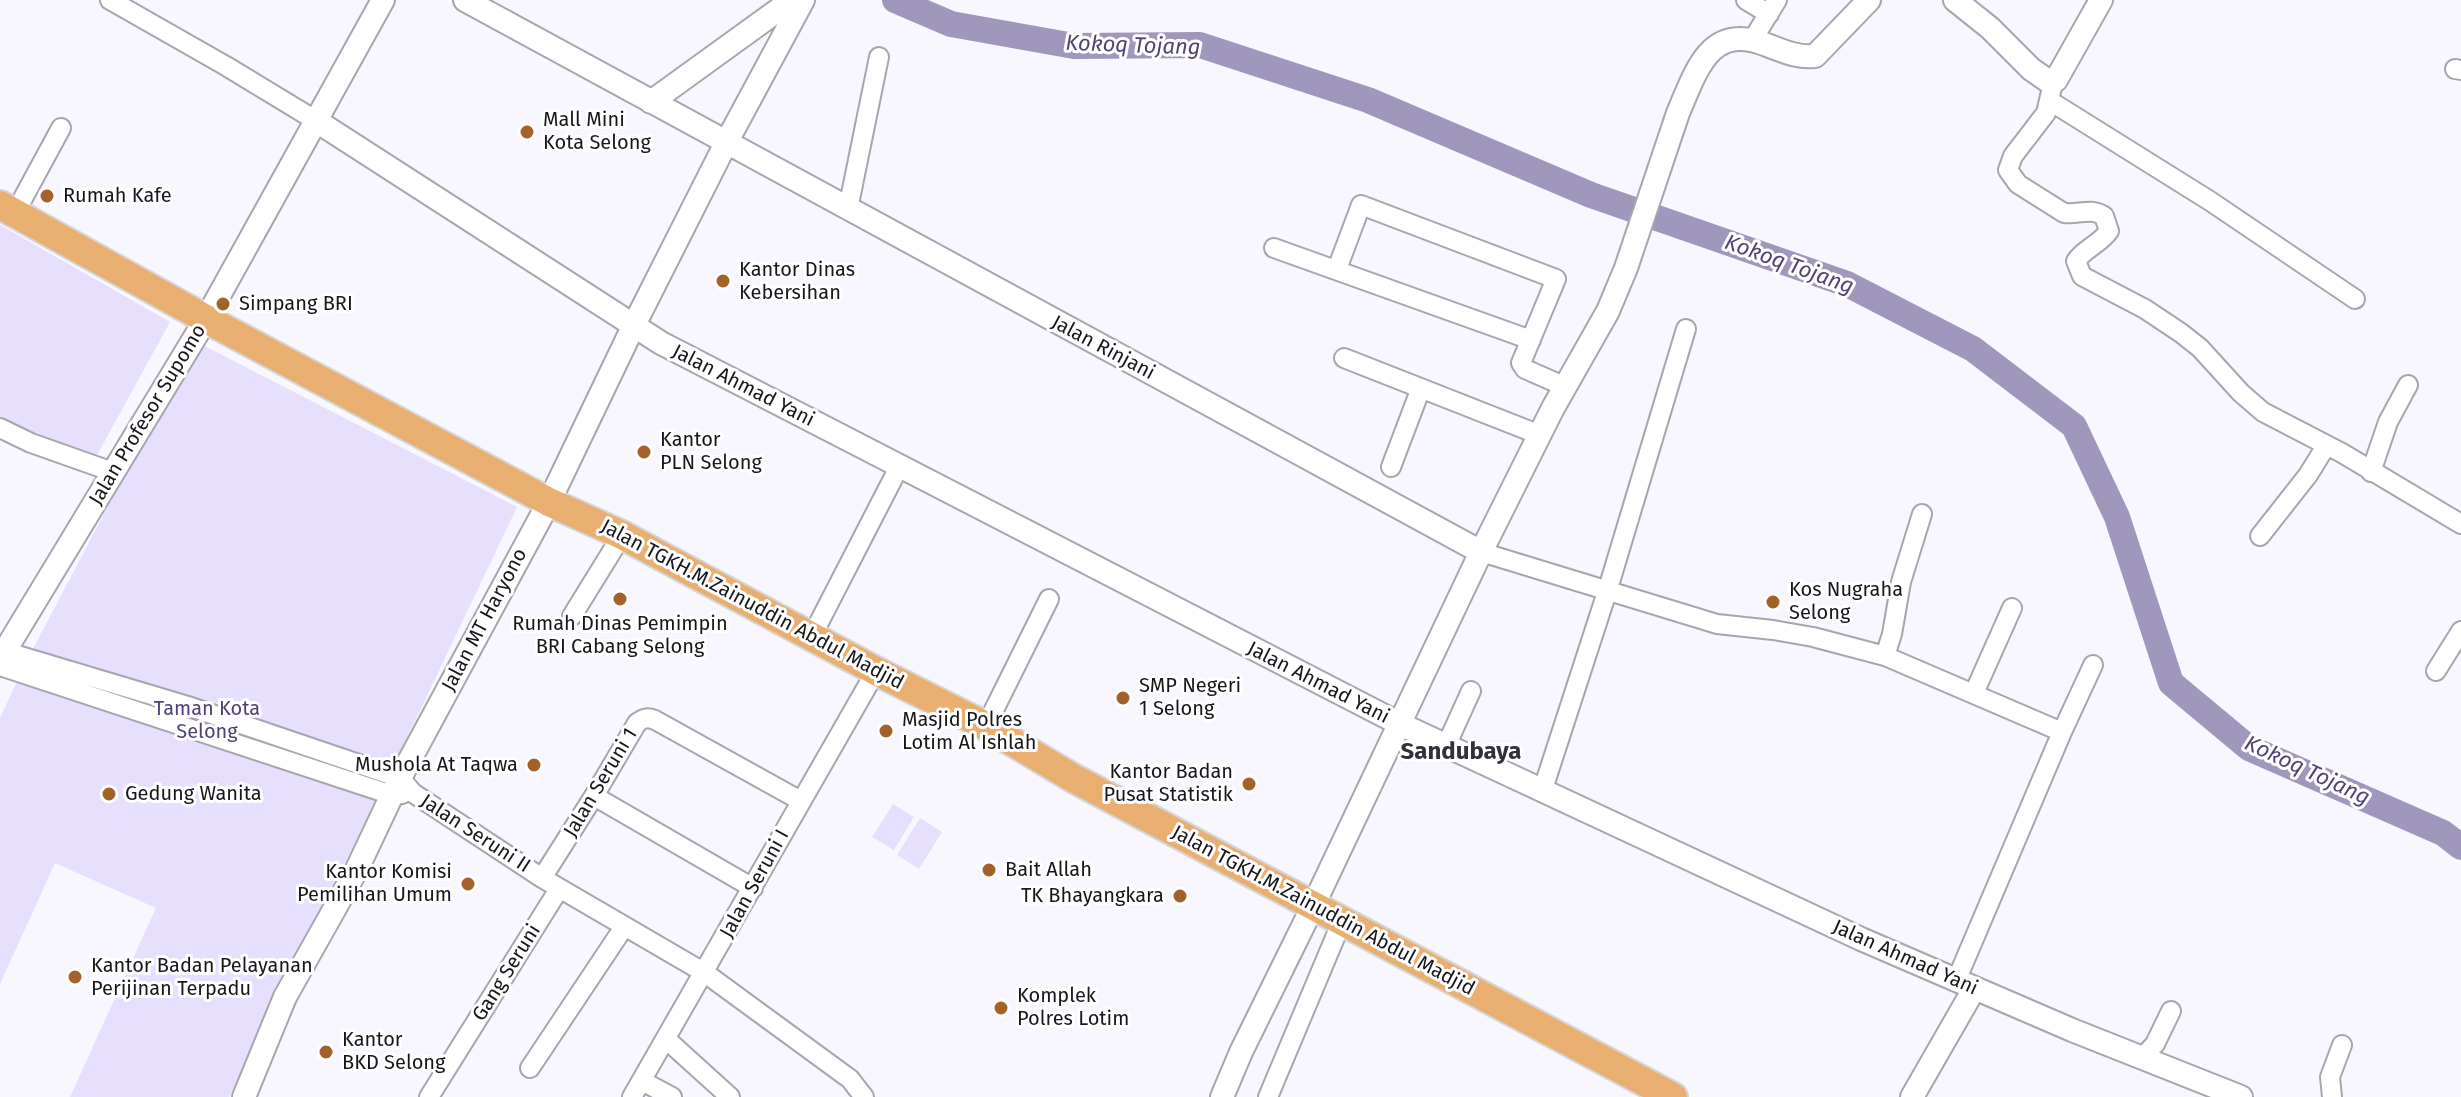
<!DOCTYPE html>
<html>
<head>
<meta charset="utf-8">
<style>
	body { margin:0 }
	canvas { display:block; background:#f8f6ff }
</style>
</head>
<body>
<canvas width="2461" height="1097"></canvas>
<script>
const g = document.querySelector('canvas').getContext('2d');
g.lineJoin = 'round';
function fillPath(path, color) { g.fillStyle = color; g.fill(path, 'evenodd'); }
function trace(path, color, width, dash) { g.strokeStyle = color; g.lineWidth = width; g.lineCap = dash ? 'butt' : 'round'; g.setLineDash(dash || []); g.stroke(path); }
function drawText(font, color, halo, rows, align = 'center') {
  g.font = font + ' "Fira Sans",sans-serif'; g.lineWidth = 6; g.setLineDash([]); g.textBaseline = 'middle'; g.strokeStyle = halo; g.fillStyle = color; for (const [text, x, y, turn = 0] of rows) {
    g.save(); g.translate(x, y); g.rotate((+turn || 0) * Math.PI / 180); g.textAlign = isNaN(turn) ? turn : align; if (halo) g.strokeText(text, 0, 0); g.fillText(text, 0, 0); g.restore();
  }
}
const green = new Path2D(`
	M0 225 170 322 96 457 0 419Z
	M195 341 517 507 414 723 229 1097H70L156 908 55 863 0 984V718L24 666Z
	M893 804 914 817 894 850 872 837Z
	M920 818 942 832 919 869 897 855Z`);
const river = new Path2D(`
	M895 0 951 24 1074 46 1200 45 1368 100 1591 195 1847 284 1973 349 2074 426 2117 517 2171 683 2249 748 2443 833 2461 847`);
const minor = new Path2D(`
	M110 0 226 66 315 120
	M1746 0 1769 14
	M1753 39 1777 0
	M2455 69 2461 70
	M2053 83 2046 113 2013 156 2008 170 2018 184 2064 213C2080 215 2090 207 2104 216L2109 231C2100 244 2085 248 2076 261L2082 276 2145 309 2181 333 2200 348 2241 393 2263 412 2342 453 2461 524
	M2050 101 2210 201 2355 299
	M848 209 879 57
	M15 213 61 128
	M1274 248 1531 340
	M1337 269 1361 205 1556 279 1521 363 1525 369 1566 387
	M1344 358 1540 435
	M0 428 31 443 113 472
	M1391 467 1421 388
	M2371 472 2388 422 2408 385
	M2260 536 2308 475 2326 446
	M1481 552 1717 624 1773 630 1813 637 1885 656 2062 732 1956 981
	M572 616 622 535
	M812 636 899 467
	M0 652 4 651 188 706 400 778 413 793 542 878 705 973 850 1079 864 1097
	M1885 656 1892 634 1901 582 1922 514
	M0 666 392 795 402 794
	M2436 671 2461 631
	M1974 693 2012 608
	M986 726 1049 599
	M2062 732 2093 665
	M1446 746 1471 691
	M1542 792 1607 592 1686 329
	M594 796 753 888
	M542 878 594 796 637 723C644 718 647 717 655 720L801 801
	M666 1039 730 1097
	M2142 1058 2155 1044 2171 1011
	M530 1068 624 927
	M642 1081 672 1097
	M429 1097 559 889
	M632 1097 876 671
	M1268 1097 1342 921
	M2332 1097 2330 1077 2342 1045`);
const tertiary = new Path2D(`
	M465 0 1481 552
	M1955 0 1990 28 2031 69 2051 83 2056 80 2101 0
	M651 102 792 0
	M315 120 661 343 1400 724 1861 939 2072 1030 2241 1097
	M0 659 206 319 383 0
	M244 1097 285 997 357 869 400 778 549 502 633 327 726 143 803 0
	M1222 1097 1241 1052 1313 906 1481 552 1553 408 1608 311 1626 268 1678 113C1697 69 1710 22 1767 45 1783 51 1798 58 1815 56L1869 0
	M1912 1097 1974 989`);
const primary = new Path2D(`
	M0 205 206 319 549 502 622 535 876 671 986 726 1073 778 1673 1097`);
const markers = [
	[527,132,8,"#a2622a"],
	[47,196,8,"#a2622a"],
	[723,281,8,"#a2622a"],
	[223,304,8,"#a2622a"],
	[644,452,8,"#a2622a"],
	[620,599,8,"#a2622a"],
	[1773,602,8,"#a2622a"],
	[1123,698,8,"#a2622a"],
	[886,731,8,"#a2622a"],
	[534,765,8,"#a2622a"],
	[1249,784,8,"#a2622a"],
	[109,794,8,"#a2622a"],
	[989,870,8,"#a2622a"],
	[468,884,8,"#a2622a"],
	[1180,896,8,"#a2622a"],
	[75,977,8,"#a2622a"],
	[1001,1008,8,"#a2622a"],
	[326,1052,8,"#a2622a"]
];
const poiNames = [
	["Mall Mini",543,120],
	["Kota Selong",543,143],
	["Rumah Kafe",63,196],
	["Kantor Dinas",739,270],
	["Kebersihan",739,293],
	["Simpang BRI",239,304],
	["Kantor",660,440],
	["PLN Selong",660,463],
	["Kos Nugraha",1789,590],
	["Selong",1789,613],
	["Rumah Dinas Pemimpin",620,624,"center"],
	["BRI Cabang Selong",620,647,"center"],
	["SMP Negeri",1139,686],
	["1 Selong",1139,709],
	["Masjid Polres",902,720],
	["Lotim Al Ishlah",902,743],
	["Mushola At Taqwa",518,765,"right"],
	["Kantor Badan",1233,772,"right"],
	["Pusat Statistik",1233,795,"right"],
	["Gedung Wanita",125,794],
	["Bait Allah",1005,870],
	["Kantor Komisi",452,872,"right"],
	["Pemilihan Umum",452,895,"right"],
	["TK Bhayangkara",1164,896,"right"],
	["Kantor Badan Pelayanan",91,966],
	["Perijinan Terpadu",91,989],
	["Komplek",1017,996],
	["Polres Lotim",1017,1019],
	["Kantor",342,1040],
	["BKD Selong",342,1063]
];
const streetNames = [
	["Jalan Rinjani",1103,348,28],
	["Jalan Ahmad Yani",743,386,27],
	["Jalan Profesor Supomo",148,415,-59],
	["Jalan TGKH.M.Zainuddin Abdul Madjid",752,605,28],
	["Jalan MT Haryono",485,620,-62],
	["Jalan Ahmad Yani",1318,683,27],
	["Jalan Seruni 1",601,783,-59],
	["Jalan Seruni II",475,834,33],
	["Jalan Seruni I",755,884,-61],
	["Jalan TGKH.M.Zainuddin Abdul Madjid",1323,911,28],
	["Jalan Ahmad Yani",1905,958,24],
	["Gang Seruni",507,973,-58]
];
const parkNames = [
	["Taman Kota",207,709],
	["Selong",207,732]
];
const waterNames = [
	["Kokoq Tojang",1133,46,2],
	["Kokoq Tojang",1789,265,20],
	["Kokoq Tojang",2307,771,25]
];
const quarterNames = [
	["Sandubaya",1461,752]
];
fillPath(green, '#e6dffd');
trace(river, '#a097bc', 26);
trace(minor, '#a8a5b0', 22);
trace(tertiary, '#a8a5b0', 26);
trace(primary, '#d5d5d6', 32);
trace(minor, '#fff', 18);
trace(tertiary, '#fff', 22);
trace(primary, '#e9af71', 28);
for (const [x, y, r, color] of markers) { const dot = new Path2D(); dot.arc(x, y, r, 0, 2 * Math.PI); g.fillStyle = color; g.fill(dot); trace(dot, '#fff', 3); }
drawText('20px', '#17161a', '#fff', poiNames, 'left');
drawText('20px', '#17161a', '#fff', streetNames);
drawText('20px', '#514174', '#fff', parkNames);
drawText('italic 22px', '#524275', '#fff', waterNames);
drawText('bold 24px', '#323038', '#fff', quarterNames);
</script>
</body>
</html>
